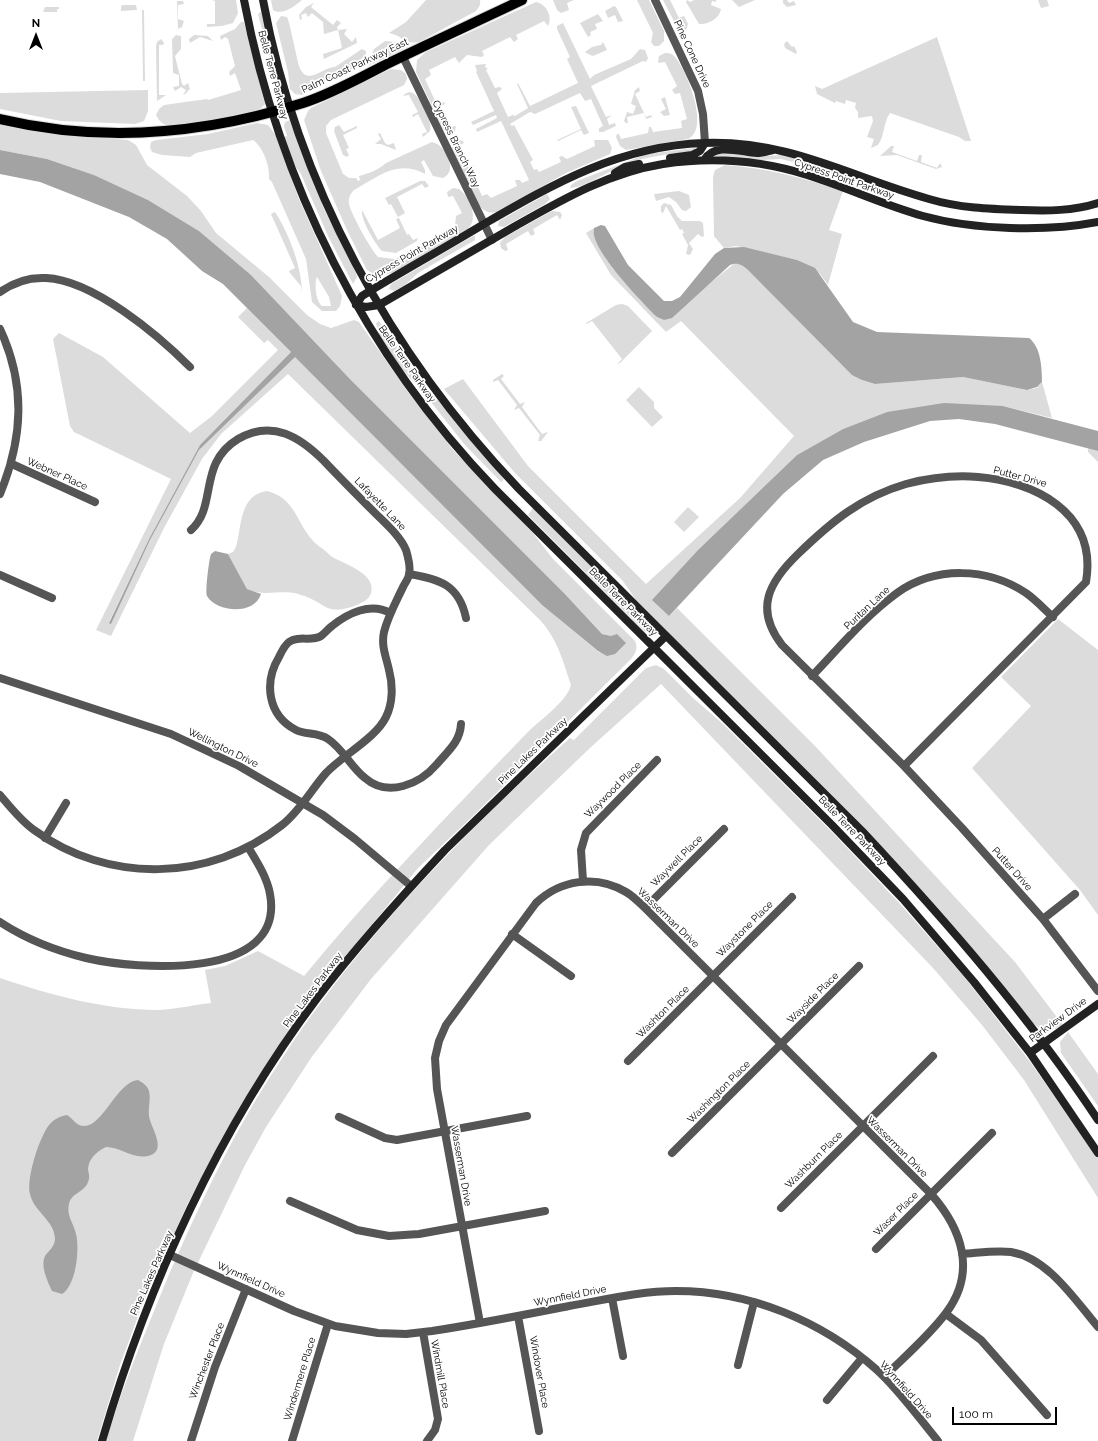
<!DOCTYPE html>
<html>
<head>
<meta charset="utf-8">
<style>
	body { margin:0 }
	#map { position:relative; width:1098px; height:1441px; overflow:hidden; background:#fff; font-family:Raleway,sans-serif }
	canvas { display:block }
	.north { position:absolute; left:16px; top:16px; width:40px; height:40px; -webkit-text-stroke:3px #fff; paint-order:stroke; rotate:0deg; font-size:11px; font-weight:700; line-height:16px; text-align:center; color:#000 }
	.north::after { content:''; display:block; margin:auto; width:14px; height:18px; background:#000; clip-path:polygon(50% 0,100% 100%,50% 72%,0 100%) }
	.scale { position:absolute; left:952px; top:1407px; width:105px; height:18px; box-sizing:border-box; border:2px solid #000; border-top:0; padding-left:5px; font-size:12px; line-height:14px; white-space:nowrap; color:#000; -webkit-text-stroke:3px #fff; paint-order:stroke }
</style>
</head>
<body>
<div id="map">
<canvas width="1098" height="1441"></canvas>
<div class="north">N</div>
<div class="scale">100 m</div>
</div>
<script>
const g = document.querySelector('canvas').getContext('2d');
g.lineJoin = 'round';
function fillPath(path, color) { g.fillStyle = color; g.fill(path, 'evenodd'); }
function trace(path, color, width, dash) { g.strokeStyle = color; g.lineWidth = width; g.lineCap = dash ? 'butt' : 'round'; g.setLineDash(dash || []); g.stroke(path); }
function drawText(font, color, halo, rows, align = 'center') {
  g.font = font + ' Raleway,sans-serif'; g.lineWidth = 3.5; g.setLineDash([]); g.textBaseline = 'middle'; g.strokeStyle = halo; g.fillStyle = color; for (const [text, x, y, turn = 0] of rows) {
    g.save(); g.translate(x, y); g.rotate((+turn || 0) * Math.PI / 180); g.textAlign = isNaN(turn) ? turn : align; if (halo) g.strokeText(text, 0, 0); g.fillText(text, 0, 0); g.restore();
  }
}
const green = new Path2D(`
	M212 0H236L238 13 233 23 222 26 207 27V24H215V1Z
	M271 0H302C295 6 282 16 273 10Z
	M426 0H480C481 5 479 7 476 11L419 42C404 45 402 35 389 33L406 22Z
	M553 0H574L567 3 569 10 561 13 557 10Z
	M637 0H649L664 31V41L659 46H654L651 42 653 33Z
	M663 0H670L679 18 684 16 688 24 686 30 676 25Z
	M687 0 690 2 694 0H716V2L712 1 711 5 721 9C720 18 708 25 699 24L686 2Z
	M732 0H755L739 7Z
	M783 0H787L789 3 794 1 796 5 787 7 783 3Z
	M1038 0H1047L1049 6 1041 8Z
	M177 1H183L184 4 178 5V19L184 21 182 27 178 29Z
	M536 2C546 4 553 16 548 26L544 21 516 35 518 39 514 42 510 37 482 51 484 55 482 57 467 55 459 63 455 57 429 70 431 75 425 79 437 105 444 102 445 104 439 107 449 128 455 126 456 127 454 133H447L443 129 416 72 417 60 426 52Z
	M314 3 311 7 333 25 337 20 341 23 337 27 338 30 347 29 344 34 352 42 356 37 357 43 324 59 323 54 342 48 338 30 324 34 323 22 312 13 308 17 306 13 301 15 302 19 300 20 299 15 306 7Z
	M123 5H136L137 10 121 11V6Z
	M614 6 616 7 623 21 618 22 615 15 608 18 605 11Z
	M45 7H59V9H57V12H43Z
	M142 10H144L145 81H143Z
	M261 12 276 78V84L258 14Z
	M598 14 603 21 595 24 597 29 590 32 591 35 588 37 580 23Z
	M281 16 287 17C289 19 297 59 299 66 307 88 323 66 335 67L362 49 366 51 365 59 360 66 317 85 302 95 295 94 290 89 288 72 276 23Z
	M241 22H244L265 104C264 105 262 107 261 108 250 115 179 128 167 125 161 124 159 120 156 115L159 109 164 105 207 99 208 100 241 90 235 73 230 76 229 72 235 66 228 39 225 37 221 40 220 36 235 29Z
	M563 23 590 79 594 75 631 59 640 49 645 50 648 58 646 62 643 61 591 86 606 117 612 115 607 119 609 125 615 123 616 126 603 132H599V128L603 126 591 99 585 101 580 93 535 114 530 112 510 124 512 126 514 125 533 160 530 162 534 170 537 169 539 172 561 162 559 157 562 156 567 159 595 146 594 140H608L612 148 610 154 566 173 497 212C489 214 483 211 478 204L452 149 455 141 459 140 463 141 464 143 458 146 468 167 475 165 470 169 482 196 487 194 491 198 517 186 515 180H520L522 183 529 180 501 121 477 132 476 129 497 118 496 115 473 125 471 122 494 111 476 72 477 71 475 65 486 64 485 67 488 69 491 67 486 70 495 88 500 87 502 89 497 93 508 117 513 115 515 116 528 108 517 84 518 83 530 106 578 83 567 59 570 57 557 29V26Z
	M176 35 181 36V49L175 56 182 84 184 86 188 83 190 89 185 94 183 95 186 90 181 87 175 91 173 87 179 86V75L173 73 172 39Z
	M194 35 208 36 213 41 200 37 190 43 189 39Z
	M937 37 971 141H965L959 137 890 113C883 123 885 135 878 145L871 148 874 139 867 137 873 121 872 116 858 118V112L855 108 856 103 846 100 845 104 836 101 835 103 817 94 815 86 822 89Z
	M161 39 164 43 163 45H159V95H166L157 101 156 46 157 42Z
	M385 41 395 42 404 49 368 66 374 49Z
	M787 41 792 47 794 46 797 52 796 54 785 48 784 44Z
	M603 42 607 50 593 56 586 53 585 52 592 47 601 45Z
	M665 53C669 53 671 53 674 56 686 68 711 129 688 139L626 150 620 146 616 137 617 134H619L621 139 648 133 649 127H651L653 132 682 128 681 121 687 119 680 93 675 94 672 90 677 86 665 62 658 63 659 56Z
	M391 69 401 70 406 74 407 79 404 85 331 120 326 126V133L343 174 349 178H356L358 181 360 180 359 176C369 173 377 171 386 163L432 142C445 144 459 171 443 178L433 176 424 160 421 162 425 170V174C397 159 378 177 354 190 350 194 348 199 349 204 351 214 371 250 378 257L395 259 450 231 455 226 456 216 462 213 453 196 448 197 447 192 453 188 459 189C470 197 479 218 468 229L392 273 377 276 367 270 347 230 321 171 304 120 308 111 311 108Z
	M639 87 640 91 635 94 646 117 651 115 652 117 646 119 644 113 627 117 628 123H626L624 121 627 112 633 114 636 106 631 104 635 90Z
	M148 90V111L144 121 135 124 61 121 0 109V93Z
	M411 92C421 96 433 121 430 131L423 137 422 134 427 132 418 114 413 117 412 115 418 112 409 95 403 96 406 93Z
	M665 97 670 115 664 116 660 112 666 109 661 99Z
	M576 106 589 133 584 135 581 130 558 141 557 140 581 129 571 107Z
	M290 120 324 209 356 273 357 277 353 284 328 236 301 174 292 162 284 137 287 136 284 126 285 122Z
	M0 123 81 136 128 140 136 145 147 165 187 196 201 211 216 233 269 277 307 315 320 324 331 328 354 320 359 322 405 388 454 451 532 532 553 559 635 641C638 648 636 653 631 659L473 816 418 868 322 986 226 1132 188 1203 144 1300 119 1368 97 1441H0V978C51 995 104 1010 159 1010 176 1009 194 1005 211 1003L205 970 225 966 258 951 304 976C373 892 449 814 525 735 537 722 567 702 571 685 563 661 558 641 541 621L288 374 221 434 202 459 164 528 111 636 96 630 171 479 74 432 70 426 53 339 59 333 103 357 190 433 212 416 278 350 268 340 264 343 238 317 247 308 291 352 200 445 149 539 109 622 111 623 150 540 199 450 295 356 542 605 600 653 611 636 602 634 564 593 349 378 251 275 199 231 148 200 94 175 47 159 0 150Z
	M257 123 268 125 275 134 299 199 342 296 340 306 336 311H322L312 302 306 259 272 182 269 179C270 167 264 148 253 140L196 153 190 157 162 155 152 152 150 147 151 142 156 140 208 134ZM317 277 329 297 331 306H322C316 301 314 284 317 277Z
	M339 125 344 132 357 126V128L343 135 349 148 346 149 349 155 347 157 343 155 334 131 335 127Z
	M380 133 385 143 388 145 394 143 396 150 381 144H375L381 139 378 134Z
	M891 146H894L892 152 917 161 919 155H922L921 162 937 168 940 163 942 167 936 169 897 155 880 156Z
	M695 148V151C671 154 644 156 622 166 609 171 583 188 570 188L571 185 577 181 647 154Z
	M718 152 762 156 783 155 828 169 849 178 847 180 809 166 781 159 761 160 715 156V153Z
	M725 165C766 168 804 178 843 191L829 230 842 234 828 285 820 274 797 260 736 246 724 248 714 236 713 177 715 170Z
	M420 181H425L429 186 425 188 422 184 397 197 405 213 398 217 391 204 389 205 385 198Z
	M679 191 689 195 691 207 686 211 682 210 676 202 669 197 656 201 654 194Z
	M547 194 550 199 545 204 504 227 498 226 499 221Z
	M664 203 671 205 677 216 682 221H700L703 223 704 236 702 237 698 234 689 243 693 249 690 255 686 254 688 245 682 234 684 233 682 229 680 230 666 206 663 213 661 212V206Z
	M362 210 378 240 400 228 396 219 399 218 407 235 409 234 413 240 418 238 417 241 396 253 382 251C376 245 360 219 362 210Z
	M552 211 560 212 562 215 560 220 557 215 533 229 535 234 531 236 528 231 506 244 508 250 505 251 501 248 500 243 505 237Z
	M275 212C290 235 302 269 302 293L301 286 290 273 289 271 295 268 271 214Z
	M594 228 593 231 613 268 657 317 664 320 735 263 740 264 748 270 862 380 875 384 963 377 1027 390 1037 388 1042 382 1052 418 1003 406 887 412 843 429 797 455 699 549 669 616 677 608 816 747 1015 962 1063 1025C1052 1031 1044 1033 1034 1024L955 928 880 845 636 600 623 581 515 473 444 389 463 379 528 466 646 584 740 498 794 436 681 321 666 332 611 275 586 233Z
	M473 236H475V240L418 273 405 285 394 291 389 289 391 284Z
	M622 304 628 306 652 331 620 363 617 364 622 359 592 321 587 324 586 323 616 305Z
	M379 321 428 393 437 399 504 479 501 482 465 445 419 387 403 371 379 334 376 323Z
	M502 374 504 376 501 379 520 404 525 402 522 407 542 434 548 432 541 441H538L540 435 519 408 514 410 517 405 498 380 493 382V380Z
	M639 387 654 402V408L663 417 652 427 626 400Z
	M1088 448 1098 451V462L1088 452Z
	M267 491C299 499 296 529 320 547 325 550 329 555 334 558 346 564 377 575 371 593 369 600 363 602 357 605 324 617 328 603 301 595 282 588 266 598 247 589L228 554 233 552 236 547C242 526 239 495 267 491Z
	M688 507 699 517 684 532 674 522Z
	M533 508 638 613 648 627 649 628 645 632 528 515Z
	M1058 619 1098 650V915L1080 890 972 768 1031 706 1001 677Z
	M656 665 664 669 693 698 722 723 832 832 901 905 966 979 1031 1063 1098 1159V1198L1024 1080 982 1025 933 968 661 684 591 747 489 845 371 979 311 1058 266 1127 245 1165 193 1273 164 1344 133 1441H106C122 1387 144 1336 165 1284 198 1208 233 1132 279 1063 356 943 464 832 570 738L574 740 646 668Z
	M1068 1032 1098 1074V1106L1061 1053 1060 1042Z`);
const water = new Path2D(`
	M0 150 47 159 94 175 148 200 199 231 251 275 349 378 564 593 602 634 611 636 617 634 626 643 615 654 607 656 598 651 542 605 295 357 199 450 150 540 111 624 109 623 149 539 200 445 291 352 223 284 202 271 167 239 129 217 40 182 0 174Z
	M601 225 605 226 628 265 664 301H672L680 297 715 254 724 248 744 247 797 260 815 268 853 322 877 332 1029 338C1041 347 1042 368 1042 382L1037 387 1027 390 963 377 875 384 862 380 852 375 748 270C742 265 738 262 730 265L672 318 664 320 657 317C643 303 588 247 594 228Z
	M944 403 1003 406 1098 431V451L995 424 959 419 930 421 864 442 823 460 783 494 669 616 652 600 699 549 797 455 843 429 887 412Z
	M215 551 228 554 247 589 261 594C254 616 216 612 207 596 205 592 209 559 211 554Z
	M138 1080C143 1083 147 1085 149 1091 151 1099 148 1108 149 1116 150 1126 167 1149 151 1155 134 1161 122 1147 106 1147 97 1151 88 1159 88 1170 89 1174 90 1178 88 1182 85 1192 71 1193 69 1204 66 1215 74 1224 76 1234 80 1249 76 1286 62 1294L52 1291C48 1282 40 1266 45 1256 49 1250 55 1247 55 1238 54 1220 34 1212 30 1194 26 1179 39 1138 49 1125 54 1119 60 1116 67 1115 72 1118 75 1123 79 1125 101 1134 115 1082 138 1080Z`);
const street = new Path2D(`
	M655 0 698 91 703 114 705 143
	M403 57 492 240
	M0 292C14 282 29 277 46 278 93 280 158 335 190 367
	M0 329C26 385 23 438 0 494
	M12 464 95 502
	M409 574C440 579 459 585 466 618
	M0 575 52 598
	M390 613C371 602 348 613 332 626 328 629 325 633 321 636 311 642 299 635 289 642 284 646 282 651 279 657 264 682 267 715 296 730 306 735 318 732 328 739 343 749 351 767 365 778 388 798 420 784 437 764 448 751 460 742 461 724
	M812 676C839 648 865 616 897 593 935 566 987 567 1026 593 1036 600 1044 609 1053 617
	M0 678 171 734 239 766 323 815 355 839 411 886
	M904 766 1086 582C1098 511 1032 481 978 477 954 475 929 478 906 484 861 497 831 522 798 554 769 582 754 609 782 645L904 766 962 828 1043 919 1098 991
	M0 795C11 808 21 821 34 830 108 884 210 882 282 825 300 811 311 790 326 773 343 755 376 738 386 717 393 703 393 685 389 670 386 656 381 646 384 632 388 616 396 602 403 587 405 583 409 578 409 574 411 567 408 557 406 550 400 536 386 524 375 513 358 496 341 479 324 461 300 437 272 419 238 439 197 464 218 506 191 530
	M45 838 66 803
	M583 881 581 850 586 833 657 760
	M645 908 724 829
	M1043 919 1075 894
	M0 922C26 939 57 951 86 958 137 970 286 981 270 894 267 877 257 862 248 847
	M512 934 571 976
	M628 1061 792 897
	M339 1117 385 1138 397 1140 527 1116
	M672 1153 859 966
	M290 1201 357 1230 389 1236 419 1234 545 1211
	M781 1208 933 1056
	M876 1249 992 1133
	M962 1254C978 1253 995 1250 1011 1252 1048 1258 1075 1300 1098 1327
	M170 1255 294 1311 335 1326 378 1333 406 1334 432 1331C478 1324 523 1315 569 1306 604 1300 640 1291 676 1291 750 1291 822 1321 877 1370 900 1391 918 1417 938 1441
	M612 1298 623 1356
	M946 1314 981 1340 1047 1415
	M518 1316 539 1431
	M480 1323 437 1089 435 1058 439 1041 446 1025 536 903C560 880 596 874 626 892 633 896 639 902 645 908L931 1194C962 1229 977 1272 946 1313 928 1337 904 1357 884 1377
	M423 1332 438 1419 435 1430 427 1441
	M738 1365 754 1302
	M827 1400 862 1358
	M191 1441 215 1367 246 1289
	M292 1441 328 1324`);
const secondary = new Path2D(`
	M244 0C279 184 365 354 495 489L832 825 903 899 974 982 1030 1053 1098 1153
	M263 0C297 184 390 354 519 489L862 831C947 922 1029 1016 1098 1120
	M670 158 692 155 700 151 705 143
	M704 160C715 142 740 152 757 153 763 153 768 151 773 150
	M615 173 625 167 639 164
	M1098 203C1073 211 1048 211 1021 210 990 209 959 208 929 199 850 177 790 140 704 143 619 146 555 183 484 224 446 247 408 268 370 291L362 296 356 305 366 307 379 305C423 280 467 254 512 228 560 201 607 173 663 164 711 157 760 160 807 175 846 187 883 205 923 216 974 230 1046 232 1098 222
	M1030 1053 1098 1004
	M102 1441C148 1284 219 1128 318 997 357 946 401 897 445 850L666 636`);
const primary = new Path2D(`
	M0 119C101 143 205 134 303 103 334 93 363 76 391 62 434 41 478 21 522 0`);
const streetNames = [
	["Pine Cone Drive",692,54,65],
	["Palm Coast Parkway East",355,66,-25],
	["Belle Terre Parkway",273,75,75],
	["Cypress Branch Way",456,144,64],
	["Cypress Point Parkway",844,179,19],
	["Cypress Point Parkway",412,254,-30],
	["Belle Terre Parkway",407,364,55],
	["Webner Place",57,474,24],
	["Putter Drive",1020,477,15],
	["Lafayette Lane",380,504,46],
	["Belle Terre Parkway",623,602,45],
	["Puritan Lane",867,608,-43],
	["Wellington Drive",223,748,26],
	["Pine Lakes Parkway",533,751,-44],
	["Waywood Place",613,790,-45],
	["Belle Terre Parkway",852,831,46],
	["Waywell Place",677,861,-45],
	["Putter Drive",1012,869,48],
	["Wasserman Drive",668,918,44],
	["Waystone Place",745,929,-45],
	["Pine Lakes Parkway",313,990,-53],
	["Wayside Place",813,998,-45],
	["Washton Place",663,1012,-45],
	["Parkview Drive",1058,1020,-36],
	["Washington Place",719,1092,-45],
	["Wasserman Drive",897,1147,45],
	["Washburn Place",814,1160,-45],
	["Wasserman Drive",461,1166,80],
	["Waser Place",896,1214,-45],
	["Pine Lakes Parkway",152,1273,-66],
	["Wynnfield Drive",251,1280,24],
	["Wynnfield Drive",570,1296,-11],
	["Winchester Place",207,1361,-69],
	["Windover Place",539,1372,80],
	["Windmill Place",440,1374,80],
	["Windermere Place",300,1379,-73],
	["Wynnfield Drive",906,1390,48]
];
fillPath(green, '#dcdcdc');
fillPath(water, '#a3a3a3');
trace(primary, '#dbdbdb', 12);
trace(street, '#555', 8);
trace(secondary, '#222', 8);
trace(primary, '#000', 10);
drawText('10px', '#000', '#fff', streetNames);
</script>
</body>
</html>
